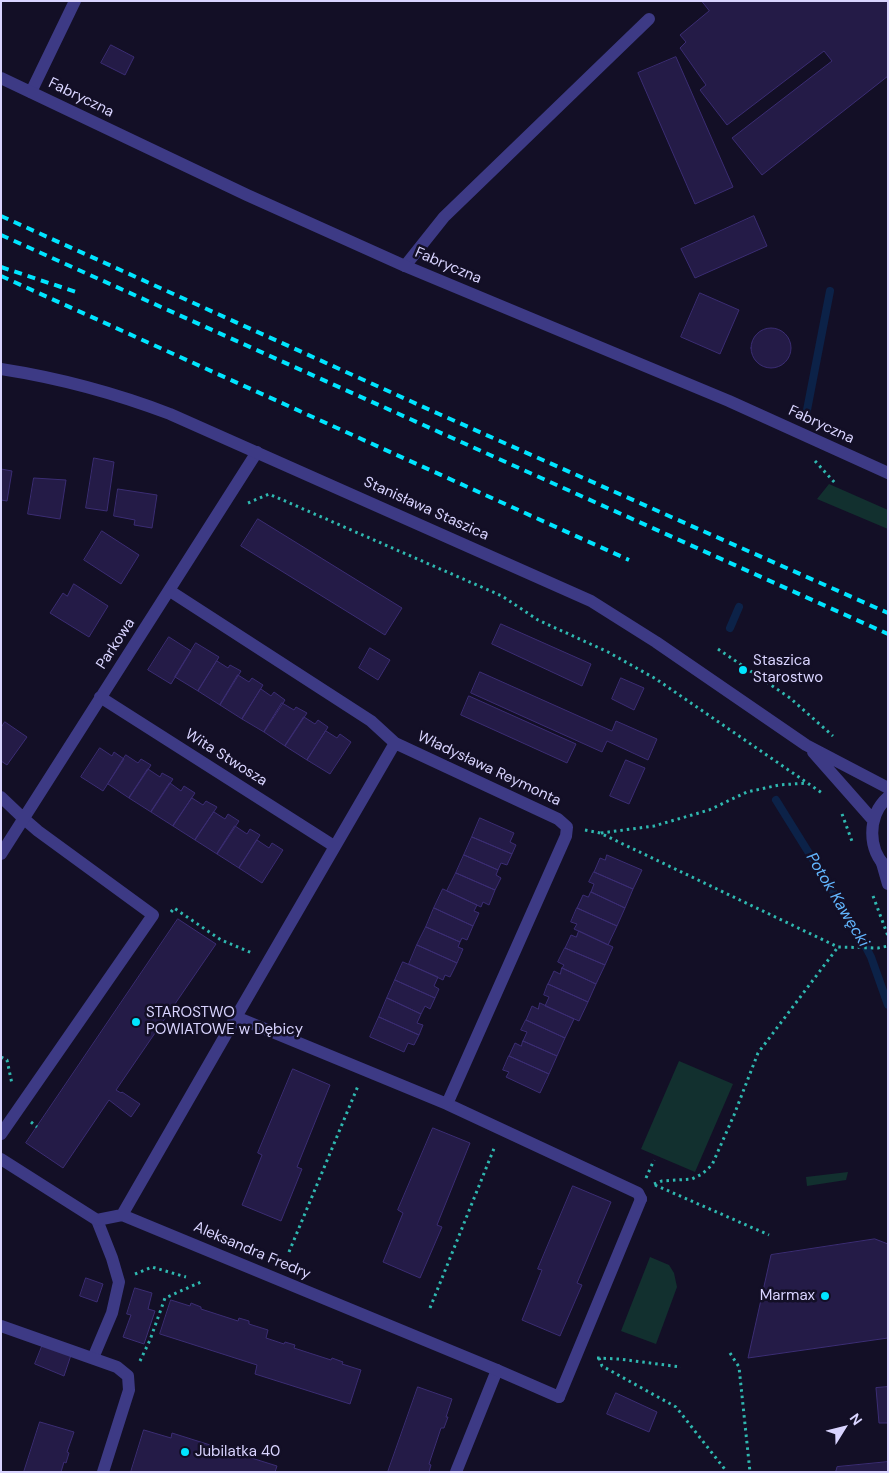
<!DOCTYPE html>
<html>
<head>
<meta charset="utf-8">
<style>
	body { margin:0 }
	#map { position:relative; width:889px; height:1473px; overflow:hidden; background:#130f26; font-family:"DM Sans",sans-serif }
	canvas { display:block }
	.frame { position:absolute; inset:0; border:2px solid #d9d4ff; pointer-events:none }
	.north { position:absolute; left:819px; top:1403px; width:50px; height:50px; -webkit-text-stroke:4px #130f26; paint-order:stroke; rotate:54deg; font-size:14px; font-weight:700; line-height:20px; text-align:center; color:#d9d4ff }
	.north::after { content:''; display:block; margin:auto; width:18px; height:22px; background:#d9d4ff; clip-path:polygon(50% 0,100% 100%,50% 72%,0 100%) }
</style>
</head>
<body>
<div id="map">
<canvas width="889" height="1473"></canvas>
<div class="frame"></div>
<div class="north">N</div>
</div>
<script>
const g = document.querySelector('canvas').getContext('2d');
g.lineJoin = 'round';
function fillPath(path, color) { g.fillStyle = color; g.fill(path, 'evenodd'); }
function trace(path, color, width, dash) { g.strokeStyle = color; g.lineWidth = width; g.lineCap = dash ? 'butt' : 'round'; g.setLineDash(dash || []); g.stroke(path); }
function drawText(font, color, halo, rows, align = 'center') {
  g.font = font + ' "DM Sans",sans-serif'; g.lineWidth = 5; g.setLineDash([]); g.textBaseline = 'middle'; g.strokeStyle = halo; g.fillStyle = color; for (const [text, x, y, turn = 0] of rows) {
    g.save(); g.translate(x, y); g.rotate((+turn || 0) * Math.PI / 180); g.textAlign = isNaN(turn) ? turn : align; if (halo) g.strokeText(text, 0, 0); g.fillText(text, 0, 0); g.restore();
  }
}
const green = new Path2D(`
	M829 484 888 510V529L817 499Z
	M679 1061 733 1084 695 1172 641 1149Z
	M848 1172 846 1180 807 1186 806 1177Z
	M650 1257 669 1265 674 1273 677 1287 656 1344 621 1331Z`);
const stream = new Path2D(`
	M807 410 830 291
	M730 628 739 607
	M776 800 858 932 871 957 888 1005`);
const building = new Path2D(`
	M702 1H888V76L762 175 732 138 832 61 824 51 727 125 700 90 706 85 680 48 686 42 680 35 709 11Z
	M111 45 134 57 125 75 101 63Z
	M676 57 733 187 695 204 638 73Z
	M754 216 767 246 695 278 681 249Z
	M700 293 739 310 720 354 681 337Z
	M751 348a20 20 0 1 1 40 0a20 20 0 1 1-40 0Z
	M94 458 114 462 107 511 86 508Z
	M1 469 12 471 7 501 1 500Z
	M34 478 66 480 60 519 28 514Z
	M118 489 157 495 152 528 134 525 135 520 114 516Z
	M258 519 402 608 385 635 241 546Z
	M102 531 139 555 121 584 84 560Z
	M74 584 108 606 89 637 50 613 63 593 67 596Z
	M501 624 591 664 582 686 492 644Z
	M169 637 191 651 171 684 148 670Z
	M196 643 219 657 198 691 175 677Z
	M370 648 390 660 378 680 359 668Z
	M217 661 228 668 230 665 241 671 220 705 198 691Z
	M480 672 612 731 616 721 657 739 648 760 607 741 602 752 471 693Z
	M238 675 249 682 252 678 263 685 242 719 220 705Z
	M621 678 644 688 634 710 612 699Z
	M261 689 271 696 274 692 285 700 264 732 242 719Z
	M469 696 576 744 567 763 461 715Z
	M282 703 294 710 296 707 307 713 285 746 264 732Z
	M304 717 315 724 318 720 328 727 307 760 285 746Z
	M5 722 27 737 7 765 1 761V728Z
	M326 731 337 738 340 734 351 742 330 774 307 760Z
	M100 748 112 756 114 752 124 759 103 791 81 777Z
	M126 755 138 763 141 759 151 765 129 798 108 784Z
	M626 760 645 768 629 804 610 796Z
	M148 769 160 777 162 773 173 779 151 812 129 798Z
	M170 783 181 791 184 786 195 793 173 826 151 812Z
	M192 798 203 805 206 801 217 807 195 840 173 826Z
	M214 812 225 819 228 814 239 821 217 854 195 840Z
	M480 818 514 833 510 842 516 845 512 854 472 837Z
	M235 826 247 834 250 829 260 835 239 868 217 854Z
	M472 837 512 854 507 865 501 863 498 870 464 855Z
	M257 840 269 848 272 843 283 850 262 883 239 868Z
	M464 855 498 870 496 875 501 878 495 890 456 873Z
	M607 855 642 870 633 889 594 872 600 858 605 860Z
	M594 872 633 889 625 908 591 892 594 884 589 882Z
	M456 873 495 890 489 905 483 902 481 907 447 891Z
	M443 889 477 905 474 911 479 913 473 926 434 908Z
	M591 892 625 908 617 926 577 908 583 895 588 897Z
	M434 908 473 926 467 940 462 938 460 942 426 927Z
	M577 908 617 926 608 945 574 929 577 924 571 922Z
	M178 919 216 944 116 1090 121 1093 122 1092 140 1104 131 1117 109 1100 63 1168 26 1143Z
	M426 927 460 942 458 947 463 949 457 963 417 945Z
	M579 931 613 947 605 965 565 948 571 935 576 937Z
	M417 945 457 963 450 977 445 975 443 980 409 964Z
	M565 948 605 965 596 984 562 968 564 965 558 962Z
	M403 962 438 977 434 986 439 989 435 998 395 980Z
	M562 968 596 984 588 1002 548 984 554 971 560 974Z
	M395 980 435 998 430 1009 425 1006 421 1014 387 998Z
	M548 984 588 1002 579 1021 545 1006 549 997 544 995Z
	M387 998 421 1014 417 1023 423 1025 419 1035 379 1017Z
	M540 1003 574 1019 565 1038 526 1020 532 1006 538 1009Z
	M379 1017 419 1035 414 1045 408 1043 404 1052 370 1037Z
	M526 1020 565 1038 557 1056 523 1041 527 1032 521 1030Z
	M523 1041 557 1056 549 1074 509 1056 515 1043 521 1046Z
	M509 1056 549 1074 540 1093 506 1077 509 1072 503 1070Z
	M293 1069 330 1085 297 1167 302 1169 281 1221 242 1205 262 1155 258 1153Z
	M433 1128 470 1143 437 1225 442 1227 420 1278 383 1262 403 1213 398 1210Z
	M573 1186 611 1202 577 1283 582 1285 560 1336 522 1320 542 1270 538 1269Z
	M875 1239 888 1244V1338L748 1358 771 1255Z
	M86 1278 103 1284 97 1302 80 1296Z
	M135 1288 152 1293 148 1309 155 1311 144 1344 123 1337 131 1315 127 1314Z
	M171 1300 190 1306 191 1303 201 1307V1309L238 1321 239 1318 249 1321V1324L268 1330 266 1338 284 1344 285 1342 295 1345 294 1348 331 1360 332 1358 343 1362 342 1364 361 1370 350 1404 255 1374 257 1365 160 1334Z
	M43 1344 71 1355 64 1376 35 1364Z
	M418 1387 452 1399 446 1417H448L444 1428H441L429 1464 431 1465 429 1472H388Z
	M888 1387V1423H879L876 1388Z
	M616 1393 657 1412 649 1432 607 1414Z
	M40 1422 74 1432 67 1452 69 1453 66 1463 64 1462 61 1472H24Z
	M144 1430 171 1438 172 1433 277 1466 275 1472H131Z
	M888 1462V1472H833L836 1471 837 1467Z`);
const path = new Path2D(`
	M815 461 835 483
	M248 503 269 494 502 596 538 620 608 652 656 679 822 793
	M718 649 790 698 833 736
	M842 814 853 844
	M585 830 600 833 838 947 878 948 888 946
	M601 833 654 826 709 810 747 792 779 785 807 783
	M873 896 888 936
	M171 912 174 908 221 940 252 953
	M1 1057 7 1060 12 1084
	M31 1122 37 1127
	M646 1178 654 1160
	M654 1184 662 1181 692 1179 702 1174 712 1165 734 1115 758 1053 838 947
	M655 1185 769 1235
	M289 1252 358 1086
	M135 1274 152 1267 186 1277
	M430 1308 495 1146
	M730 1353 739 1367 750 1472
	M597 1358 619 1359 681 1367
	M599 1358 602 1366 676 1407 727 1472
	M140 1361 150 1340 165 1298 201 1282`);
const service = new Path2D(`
	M31 92 75 1
	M405 266 444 217 649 19
	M1 1134 153 915 38 831 23 818
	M93 1358 112 1313 119 1282 112 1258 97 1220
	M559 1397 641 1199
	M456 1472 497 1370`);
const minor = new Path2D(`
	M1 78 247 195 405 266 729 401 888 473
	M170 591 371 721 395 743 558 819 567 827 566 836 447 1104
	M100 697 334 846
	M1 797 23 818
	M1 854 257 452
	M882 863 888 884
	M236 1017 395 743
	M1 1159 97 1220 122 1215 497 1370 559 1397
	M122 1215 236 1017 447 1104 638 1193 641 1199
	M1 1326 117 1367 128 1376 129 1390 103 1472`);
const tertiary = new Path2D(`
	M1 369C59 378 115 393 170 414L591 601 656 642 806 745 888 788
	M813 752 873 820
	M888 797C867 816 867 850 888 869`);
const rail = new Path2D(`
	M1 216 439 414 888 613
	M1 235 888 634
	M1 267 79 293
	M1 276 629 560`);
const markers = [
	[743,670,5,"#00e5ff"],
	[136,1022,5,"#00e5ff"],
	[825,1296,5,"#00e5ff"],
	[185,1452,5,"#00e5ff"]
];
const streetNames = [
	["Fabryczna",81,98,26],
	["Fabryczna",448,266,23],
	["Fabryczna",821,425,25],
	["Stanisława Staszica",426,509,24],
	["Parkowa",116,644,-57],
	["Wita Stwosza",226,758,32],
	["Władysława Reymonta",489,769,25],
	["Aleksandra Fredry",252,1251,23]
];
const poiNames = [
	["Staszica",753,661],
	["Starostwo",753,678],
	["STAROSTWO",146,1013],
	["POWIATOWE w Dębicy",146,1030],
	["Marmax",815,1296,"right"],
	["Jubilatka 40",195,1452]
];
const waterNames = [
	["Potok Kawęcki",837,900,59]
];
fillPath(green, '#12302f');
trace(stream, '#0c2248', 8);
fillPath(building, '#241b47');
trace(building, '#3b2d73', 1);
trace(path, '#2fb8b0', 3, [2.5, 4]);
trace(service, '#3d3a85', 12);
trace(minor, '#3d3a85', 12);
trace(tertiary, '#3d3a85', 12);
trace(rail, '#00e5ff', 4, [8, 6]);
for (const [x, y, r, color] of markers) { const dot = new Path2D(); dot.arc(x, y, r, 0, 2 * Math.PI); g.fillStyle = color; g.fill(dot); trace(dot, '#130f26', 2); }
drawText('15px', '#d9d4ff', '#130f26', streetNames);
drawText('15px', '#d9d4ff', '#130f26', poiNames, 'left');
drawText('italic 16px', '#62b6ff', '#130f26', waterNames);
</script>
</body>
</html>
